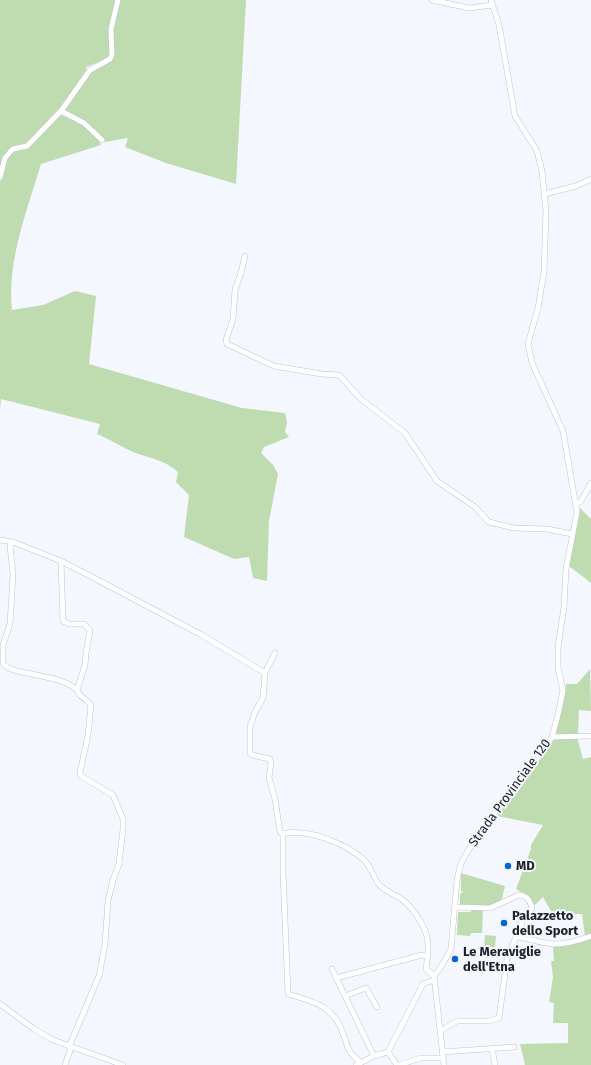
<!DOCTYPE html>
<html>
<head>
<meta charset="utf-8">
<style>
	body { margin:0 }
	canvas { display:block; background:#f4f7fd }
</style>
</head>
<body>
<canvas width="591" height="1065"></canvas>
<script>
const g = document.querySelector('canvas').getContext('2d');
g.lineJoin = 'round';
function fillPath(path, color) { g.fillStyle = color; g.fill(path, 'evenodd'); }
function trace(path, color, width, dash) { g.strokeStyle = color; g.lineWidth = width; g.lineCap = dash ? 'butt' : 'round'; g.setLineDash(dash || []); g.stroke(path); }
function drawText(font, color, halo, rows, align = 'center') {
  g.font = font + ' "Fira Sans",sans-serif'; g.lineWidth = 4; g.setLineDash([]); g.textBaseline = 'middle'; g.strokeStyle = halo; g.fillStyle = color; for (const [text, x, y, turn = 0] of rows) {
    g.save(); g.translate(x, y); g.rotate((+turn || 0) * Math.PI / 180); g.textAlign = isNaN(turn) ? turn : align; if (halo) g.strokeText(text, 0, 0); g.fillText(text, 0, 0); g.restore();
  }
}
const green = new Path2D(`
	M0 0H115L109 29 110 54 108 58 86 67 87 71 66 101 26 144 10 148 3 159 0 170Z
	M120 0H246L236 184 166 163 125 147 128 138 105 142C94 126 82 119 65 112V109L91 72 112 60 113 30Z
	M61 115C76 121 95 128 101 145L41 164C27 211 7 260 12 310L43 305 75 291 96 296 89 364 242 408 285 413 287 422 285 432 289 437 264 447 261 453 273 465 278 474 269 521 267 581 253 578 249 557 234 559 184 537 189 495 176 482 178 472C164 459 147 458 131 451 120 446 109 439 97 434L100 424 1 399 0 409V182L7 158 13 151 27 149Z
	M580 508 591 519V583L569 566Z
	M590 669 591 711 579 710 578 734 555 735 563 706 566 684H577Z
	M577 737 583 759 591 757V933L585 936 582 914H565L566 920H556L543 897 535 905 526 895 516 889 531 849V845L543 825 497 816 520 783 548 749 553 739Z
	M461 873 505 886 502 899 492 905 460 906V894L463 892 461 891Z
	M471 910H483L482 933H471L470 936 457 935 458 912H471Z
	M485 935 496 936 494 958 483 957Z
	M591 938V1065H525L520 1044 568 1043V1023H553L554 1003 549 1002 553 977 551 961H554L553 947 566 946Z`);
const minor = new Path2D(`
	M432 0 469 8 493 5
	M61 111 84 123 102 140
	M0 177 5 158 10 152 13 149 27 146 61 111 90 70 110 59 112 55 111 29 118 0
	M545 194 576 186 591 179
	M245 256 241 273 235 290 233 319 226 340 227 344 274 366 322 374 339 375 361 399 405 433 437 481 475 507 489 522 514 528 547 529 572 534
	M576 504 581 501 591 483
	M0 540 13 542 61 561 96 579 200 634 265 673
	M13 542 10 546 13 574 11 609 10 624 3 645V664C14 676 59 673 77 690
	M61 561 63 621 69 624H84L90 630 86 653 85 665 77 690C79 698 87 698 91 705L88 735 80 773 81 776 113 795 123 819V829L119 864 113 880 108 901 105 944 99 976 69 1047
	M275 653 265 673 263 698 255 712 250 727V753L252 755 270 759 271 763 269 778 275 799 280 832 283 834C307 828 348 844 365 861 371 868 373 875 377 882 381 889 393 894 400 898 414 908 429 930 428 947 428 954 427 962 426 969L434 976
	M552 737 591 736
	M283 834V872L288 994C316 1002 335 1007 344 1036 349 1050 348 1052 360 1062
	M516 936C549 945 558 948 591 936
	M332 969 374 1056
	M336 978 422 955 427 956
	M345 996 366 988 377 1007
	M0 1004 34 1029 53 1040 123 1065
	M440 1031 457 1021H489L499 1018 507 959 524 917 532 908C530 901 528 896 519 895L490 908 455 907
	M492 1048 495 1065
	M388 1052 397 1065
	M442 1052 514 1047
	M65 1065 71 1048
	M356 1065 374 1056 388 1052 423 984 434 980
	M399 1065 421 1058H443
	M444 1065 434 976 441 967 451 949 457 880 461 863 474 841 516 784 544 751 552 737 557 719 563 691 558 667V647L564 607 566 569 577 512 563 431 532 363 528 344 538 308 544 272 546 211 542 171 537 151 515 116 499 25 491 0`);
const markers = [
	[508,866,4,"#0864cd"],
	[504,923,4,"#0864cd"],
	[455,959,4,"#0864cd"]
];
const streetNames = [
	["Strada Provinciale 120",510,793,-54]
];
const poiNames = [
	["MD",516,866],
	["Palazzetto",512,916],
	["dello Sport",512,931],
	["Le Meraviglie",463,952],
	["dell'Etna",463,967]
];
fillPath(green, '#bfdcb0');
trace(minor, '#bec3cd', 6);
trace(minor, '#fff', 5);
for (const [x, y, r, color] of markers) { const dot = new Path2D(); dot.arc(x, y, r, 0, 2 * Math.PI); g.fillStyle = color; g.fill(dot); trace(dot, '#f4f7fd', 1.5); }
drawText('13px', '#202226', '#f4f7fd', streetNames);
drawText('bold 13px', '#202226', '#f4f7fd', poiNames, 'left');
</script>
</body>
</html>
